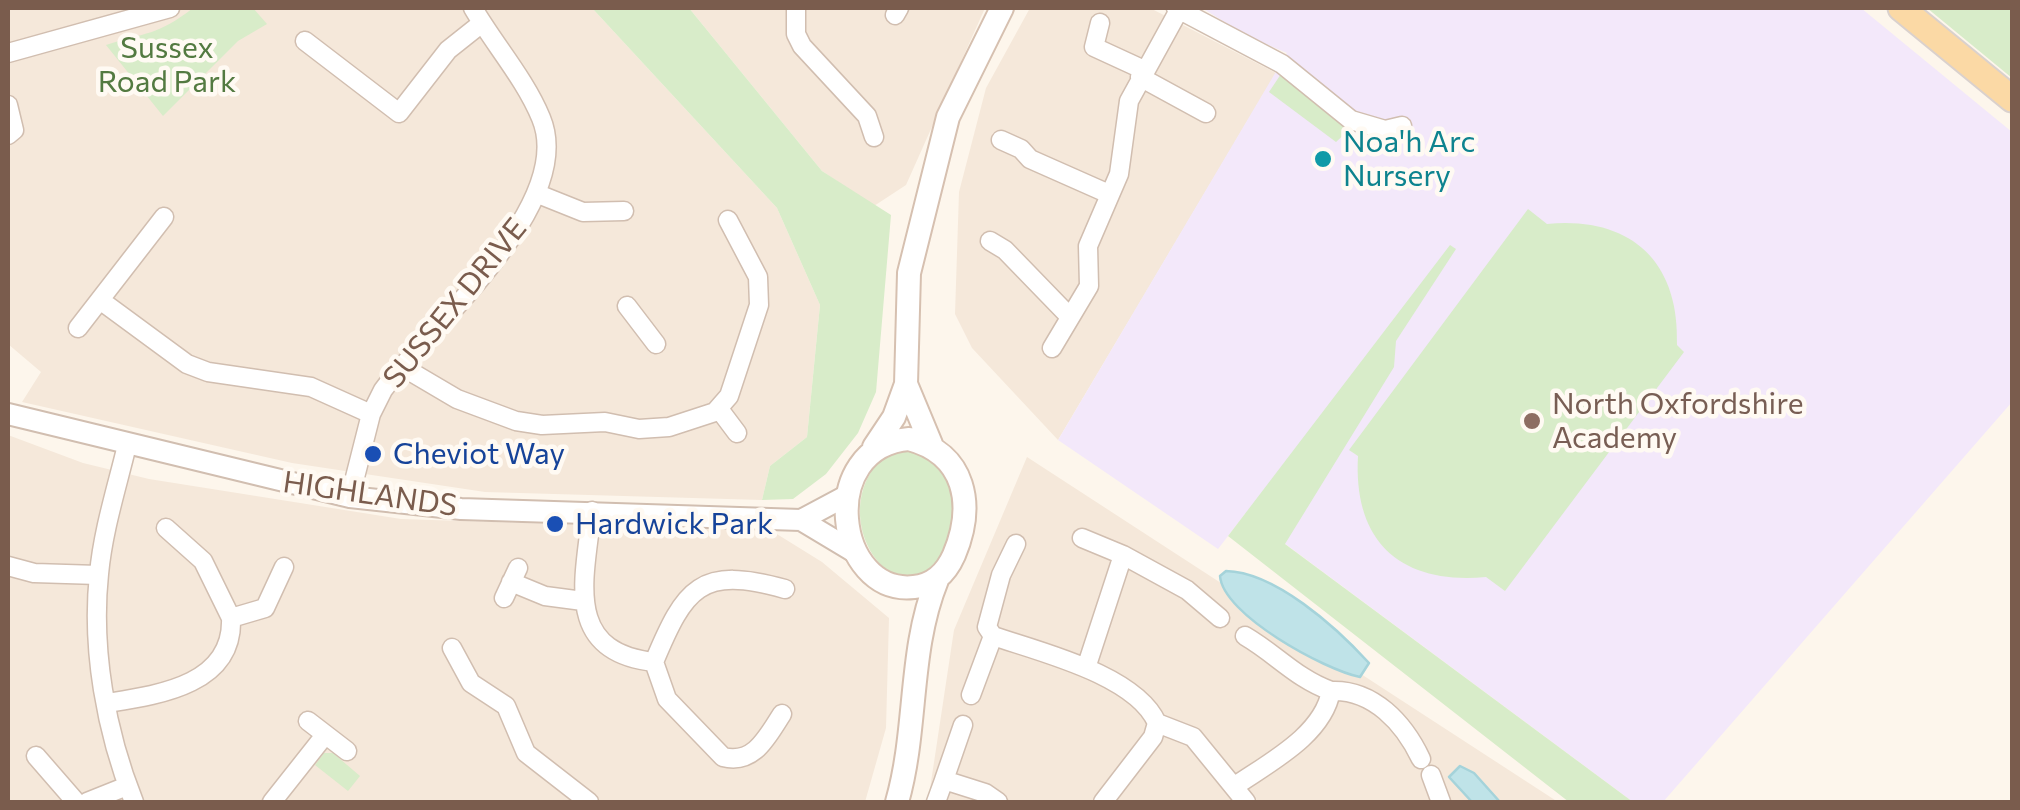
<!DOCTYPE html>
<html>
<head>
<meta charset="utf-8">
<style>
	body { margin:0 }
	#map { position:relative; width:2020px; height:810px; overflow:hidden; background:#fdf6ec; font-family:Commissioner,sans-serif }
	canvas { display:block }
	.frame { position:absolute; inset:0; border:10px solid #7a5c4d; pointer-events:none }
</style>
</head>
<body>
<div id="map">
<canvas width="2020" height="810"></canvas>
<div class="frame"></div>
</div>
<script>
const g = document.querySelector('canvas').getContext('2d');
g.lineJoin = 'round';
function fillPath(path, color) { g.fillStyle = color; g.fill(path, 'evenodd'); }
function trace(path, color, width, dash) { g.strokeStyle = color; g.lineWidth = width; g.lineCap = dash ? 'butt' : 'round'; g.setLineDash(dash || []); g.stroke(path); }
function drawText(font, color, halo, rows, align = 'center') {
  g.font = font + ' Commissioner,sans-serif'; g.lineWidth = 9; g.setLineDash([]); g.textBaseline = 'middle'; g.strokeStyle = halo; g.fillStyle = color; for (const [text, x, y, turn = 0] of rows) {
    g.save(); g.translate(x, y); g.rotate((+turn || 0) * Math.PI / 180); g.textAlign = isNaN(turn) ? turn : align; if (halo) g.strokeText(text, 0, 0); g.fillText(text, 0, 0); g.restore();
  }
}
const residential = new Path2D(`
	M8 8H592L777 208 820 305 807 437 770 466 762 500 485 492 292 463 22 402 41 372 8 344Z
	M689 8H985L906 185 874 206 822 171Z
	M1030 8H1150L1276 73 1058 440 972 348 955 314 959 192 986 88Z
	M8 435 83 463 149 479 401 519 772 531 822 562 889 618 886 728 865 802H8Z
	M1027 457 1558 802H928L954 630Z`);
const education = new Path2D(`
	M1202 8H1861L2012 132V402L1663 802H1633L1245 514 1218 549 1058 440 1287 53 1247 36Z`);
const green = new Path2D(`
	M193 8H253L267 24 238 41 163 116 106 45C146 32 157 36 193 8Z
	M592 8H689L822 171 891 215 876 392 858 433 826 474 793 499 762 500 770 466 807 437 820 305 777 208Z
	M1927 8H2012V78Z
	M1281 74 1350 129 1336 142 1269 92Z
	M1528 209 1547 224C1630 216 1680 261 1677 345L1684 352 1505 591 1486 577C1401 585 1353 542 1358 456L1349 450Z
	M1450 245 1456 249 1396 341 1394 367 1285 544 1633 802H1569L1228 536Z
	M899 445 943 464C956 491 962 518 947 546 896 638 809 499 899 445Z
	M324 753H333L360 776 348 791 315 765Z`);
const water = new Path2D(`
	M1226 571C1275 572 1336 627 1369 663L1360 677C1325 670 1223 615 1220 576Z
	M1460 766 1474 773 1500 802H1472L1449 777Z`);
const minor = new Path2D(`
	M796 8V34L802 46 867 116 874 137
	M1176 8 1282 64 1351 120 1385 130 1402 126
	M895 15 899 8
	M1100 23 1094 47 1144 70
	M305 41 399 113 448 50 482 23
	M8 53 170 8
	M1140 77 1206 113
	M8 105 14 130 8 135
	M1001 140 1021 149 1030 159 1109 194
	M538 194 583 212 624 211
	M990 241 1005 250 1069 316
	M100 300 187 364 208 372 311 387 371 414
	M627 306 656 344
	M78 328 164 217
	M1052 348 1089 286 1088 246 1119 174 1129 101 1179 10
	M401 366 457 399 516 421 542 425 605 422 639 429 669 427 715 412 729 396 759 305 758 277 728 220
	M719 409 737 433
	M127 445C117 487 103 530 99 574 91 649 106 732 134 802
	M350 497 371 414 383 390C431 325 577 204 541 118 525 79 494 44 473 8
	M592 511C585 577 562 652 654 662L667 699 723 757C754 765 767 737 782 714
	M166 528 203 561 231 618
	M1082 538 1123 555
	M8 566 34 573 98 575
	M511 582 545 596 583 601
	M504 598 518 568
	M993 636 987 627 1001 575 1016 544
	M452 648 471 683 506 706 526 753 589 802
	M654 662C685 588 700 565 785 589
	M1086 668 1123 555 1187 590 1220 618
	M1331 691C1373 689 1404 723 1421 759
	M971 695 993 636C1040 652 1136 675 1157 723L1193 737 1246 802
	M107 703C158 695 234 685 231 618L265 608 284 567
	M308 721 347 751
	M36 756 76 802
	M1431 775 1441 802
	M944 780 963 725
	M1235 786C1270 762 1323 735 1331 691 1297 679 1276 654 1245 636
	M87 802 127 786
	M272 802 325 735
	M936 802 944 780 985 793 998 802
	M1103 802 1153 737 1157 723`);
const tertiary = new Path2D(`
	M8 414 350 497 461 509 801 520 856 553
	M801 520 846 496`);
const secondary = new Path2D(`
	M909 439C966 454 975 505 954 555 946 573 934 585 914 587 835 596 816 446 909 439Z
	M931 444 906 384 909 273 948 117 1002 8
	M874 447 894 417 906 384
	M897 802C918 729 908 651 937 580`);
const primary = new Path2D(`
	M1901 8 2012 99`);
const markers = [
	[1323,159,10,"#0f9aa8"],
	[1532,421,10,"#8d6e63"],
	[373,454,10,"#1a4fb4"],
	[555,524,10,"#1a4fb4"]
];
const parkNames = [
	["Sussex",167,48],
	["Road Park",167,82]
];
const cultureNames = [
	["Noa'h Arc",1343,142],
	["Nursery",1343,176]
];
const streetNames = [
	["SUSSEX DRIVE",455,303,-51],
	["HIGHLANDS",370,494,8]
];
const educationNames = [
	["North Oxfordshire",1552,404],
	["Academy",1552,438]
];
const transitNames = [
	["Cheviot Way",393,454],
	["Hardwick Park",575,524]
];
fillPath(residential, '#f5e8da');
fillPath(education, '#f3e8fa');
fillPath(green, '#d8ecc9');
fillPath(water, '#bfe3e8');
trace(water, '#a5d3da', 2.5);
trace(minor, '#d1beb0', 21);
trace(tertiary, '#d1beb0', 24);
trace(secondary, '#d6c0b0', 26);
trace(primary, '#dad1cd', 29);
trace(minor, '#fff', 18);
trace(tertiary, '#fff', 20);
trace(secondary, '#fff', 22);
trace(primary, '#fbd9a5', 25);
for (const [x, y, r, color] of markers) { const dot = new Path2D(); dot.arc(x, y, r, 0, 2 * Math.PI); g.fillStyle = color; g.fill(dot); trace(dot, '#fffaf3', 4); }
drawText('30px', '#537a41', '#fffaf3', parkNames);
drawText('30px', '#0d838f', '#fffaf3', cultureNames, 'left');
drawText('30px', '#7a5c4d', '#fffaf3', streetNames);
drawText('30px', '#785e54', '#fffaf3', educationNames, 'left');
drawText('30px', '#164399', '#fffaf3', transitNames, 'left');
</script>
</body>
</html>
